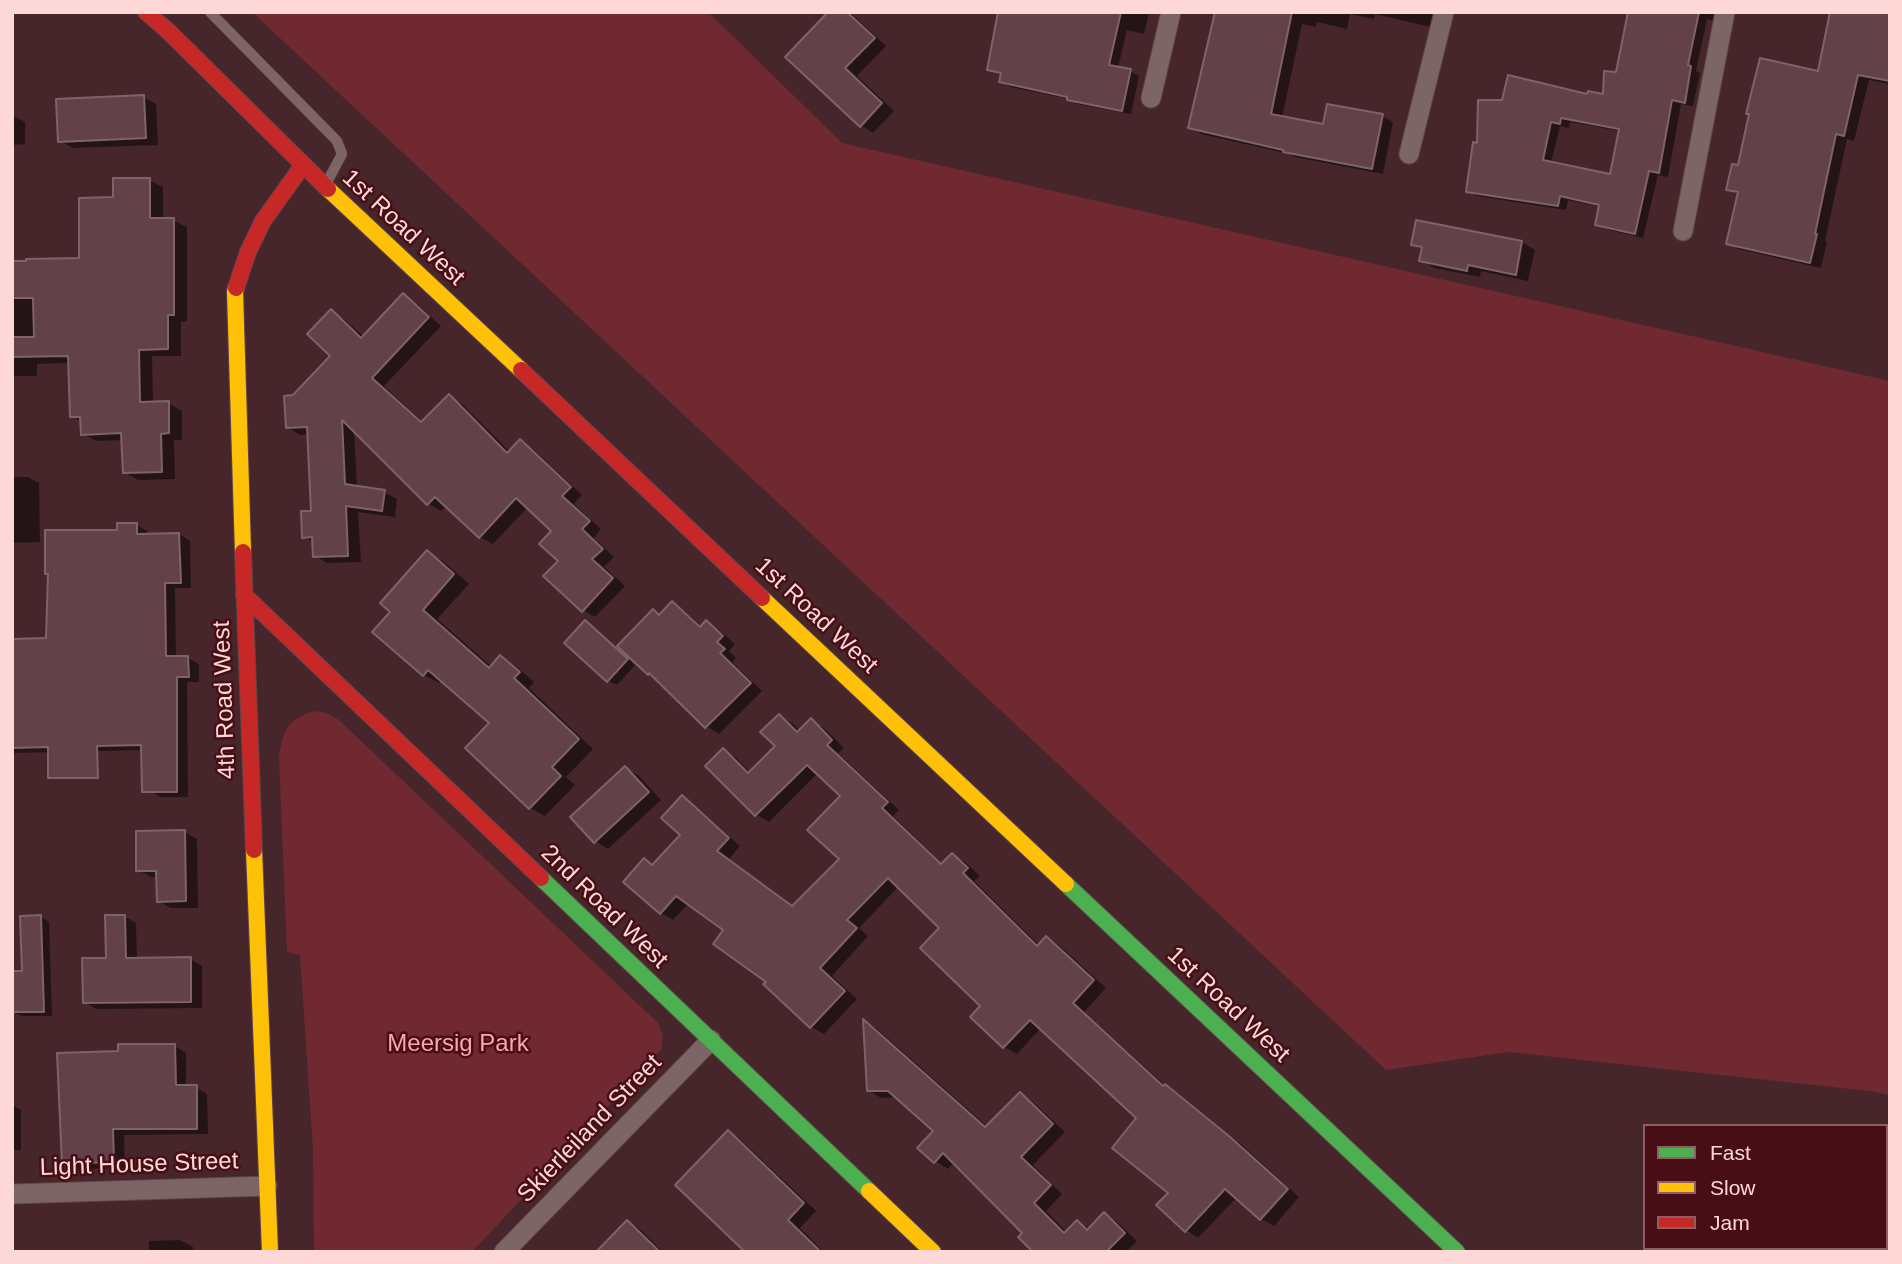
<!DOCTYPE html>
<html>
<head>
<meta charset="utf-8">
<style>
	body { margin:0 }
	#map { position:relative; width:1902px; height:1264px; overflow:hidden; background:#46262a; font-family:Helvetica,sans-serif }
	canvas { display:block }
	.frame { position:absolute; inset:0; border:14px solid #fed7d7; pointer-events:none }
	.legend { position:absolute; left:1643px; top:1124px; width:245px; height:126px; box-sizing:border-box; background:#470e15; border:2px solid #905e63; margin:0; padding:9px 12px; list-style:none; font-size:21px; color:#fed7d7 }
	.legend li { display:flex; align-items:center; gap:14px; height:35px }
	.legend b { width:35px; border:2px solid #905e63 }
</style>
</head>
<body>
<div id="map">
<canvas width="1902" height="1264"></canvas>
<div class="frame"></div>
<ul class="legend">
<li><b style="height:9px;background:#4caf50"></b>Fast</li>
<li><b style="height:9px;background:#ffc107"></b>Slow</li>
<li><b style="height:9px;background:#c62828"></b>Jam</li>
</ul>
</div>
<script>
const g = document.querySelector('canvas').getContext('2d');
g.lineJoin = 'round';
function fillPath(path, color) { g.fillStyle = color; g.fill(path, 'evenodd'); }
function trace(path, color, width, dash) { g.strokeStyle = color; g.lineWidth = width; g.lineCap = dash ? 'butt' : 'round'; g.setLineDash(dash || []); g.stroke(path); }
function drawText(font, color, halo, rows, align = 'center') {
  g.font = font + ' Helvetica,sans-serif'; g.lineWidth = 5; g.setLineDash([]); g.textBaseline = 'middle'; g.strokeStyle = halo; g.fillStyle = color; for (const [text, x, y, turn = 0] of rows) {
    g.save(); g.translate(x, y); g.rotate((+turn || 0) * Math.PI / 180); g.textAlign = isNaN(turn) ? turn : align; if (halo) g.strokeText(text, 0, 0); g.fillText(text, 0, 0); g.restore();
  }
}
const green = new Path2D(`
	M252 12H708L842 143 1890 381V1095L1869 1091 1508 1052 1386 1070Z
	M315 711 327 713 339 720 658 1023C663 1033 664 1039 661 1050L472 1252H314L313 1150 300 955 287 952 279 757C283 730 287 719 315 711Z`);
const shadow = new Path2D(`
	M830 12H850L886 46 857 76 894 111 873 133 861 125 788 57Z
	M1000 12H1149L1144 34 1127 30 1118 68 1130 71 1139 76 1131 114 1077 104 1069 99 1010 87 1001 82 1002 75 989 69Z
	M1221 12H1445L1439 29 1375 14 1374 19 1350 14 1347 29 1317 22 1316 27 1302 24 1282 118 1324 126 1382 116 1393 122 1383 174 1295 157 1289 154 1201 134 1190 127Z
	M1630 12H1721L1719 22 1707 19 1696 71 1700 73 1693 106 1681 104 1668 177 1658 175 1643 238 1605 229 1597 224 1601 207 1568 200 1566 210 1476 196 1468 191 1475 144 1588 96H1605L1618 74ZM1570 122 1620 131 1612 176 1551 163 1560 126 1569 128Z
	M1890 12V84L1869 80 1854 141 1847 139 1825 241 1827 242 1821 268 1738 249 1728 243 1739 195 1728 189 1739 168 1819 73Z
	M143 97 156 104 158 145 73 148 60 141Z
	M12 115 25 122V144L12 145Z
	M149 180 163 187V220H173L187 227V321L181 322V356H152L153 403H168L182 411V440H174L175 479 138 480 124 472 123 440 96 441 83 434 82 422 72 416 70 363 37 364V376H12V231L14 261 81 260 115 199Z
	M1522 242 1535 250 1528 281 1481 271 1480 277 1434 268 1421 260 1423 250 1413 244Z
	M403 295 416 303 441 326 384 386 423 422 449 397 462 404 510 452 520 442 533 449 582 495 574 504 601 529 594 538 614 557 604 567 625 586 595 617 583 610 560 561 554 531 528 507 493 544 480 537 447 506 441 511 429 504 354 430 357 488 384 492 397 499 395 517 358 512 361 562 327 563 315 556 314 542 304 537 313 512 309 434 300 435 287 427 294 397 333 355 331 312 344 319 364 337Z
	M12 477H28L39 483 40 542 12 543Z
	M137 525 147 531V535L179 534 190 541 191 588H175L176 658H188L199 664V682H187L188 797H160L150 791 148 750 12 753V640L48 639 119 532Z
	M427 553 443 561 469 584 437 619 492 667 501 657 516 666 534 682 529 688 593 749 566 777 575 785 545 816 530 808 491 723 442 680 439 683 424 675 393 611Z
	M673 603 685 611 702 627 707 622 719 630 735 644 729 651 736 658 732 662 762 691 719 734 707 727 656 677 649 673 620 646 653 611 661 616Z
	M585 623 593 627 635 665 617 685 608 681 567 643Z
	M779 716 792 723 800 731 811 721 824 728 844 748 838 753 899 810 893 816 943 864 952 855 965 862 980 876 974 881 1040 946 1047 938 1059 945 1106 988 1084 1012 1167 1087 1178 1093 1242 1145 1299 1197 1274 1226 1261 1219 1237 1197 1198 1238 1186 1230 1139 1118 1041 1028 1017 1054 1004 1047 942 928 899 886 859 928 868 936 832 976 857 999 824 1034 811 1027 765 984 768 981 726 930 689 903 673 920 661 913 645 860 654 866 682 835V798L694 805 740 846 728 860 793 907 842 859V796L818 773 769 822 757 815 707 766 723 750 736 758 751 773 777 746Z
	M625 768 638 775 661 800 608 849 595 841Z
	M184 832 197 839 198 908H171L158 901V877H151L138 870Z
	M124 916 136 923 137 959H190L202 966V1008L96 1009 84 1002 108 960Z
	M41 917 49 922 52 1016H21L13 1012Z
	M865 1022 876 1028 988 1127 1020 1095 1033 1102 1065 1132 1033 1165 1062 1194 1046 1211 1067 1232 1077 1222 1090 1229 1105 1214 1117 1222 1137 1241 1126 1252H1035L1025 1233 954 1162 948 1169 935 1161 936 1130 898 1097 881 1098 868 1090Z
	M175 1046 186 1053V1087H196L207 1094 208 1134 124 1135 125 1168 75 1169 64 1163 120 1053Z
	M12 1105 21 1110V1150H12Z
	M728 1132 741 1140 816 1211 800 1228 824 1252H757Z
	M1886 1187 1890 1188V1252H1860L1861 1248H1886Z
	M628 1222 641 1230 663 1252H607Z
	M180 1240 193 1247V1252H149V1241Z`);
const building = new Path2D(`
	M828 12H847L875 38 845 68 882 103 860 127 785 57Z
	M998 12H1121L1109 65 1131 69 1122 111 1067 100V97L999 82 1001 73 987 70Z
	M1215 12H1292L1271 114 1323 124 1327 104 1383 114 1372 169 1283 152V150L1188 128Z
	M1628 12H1699L1688 65 1691 66 1685 103 1672 100 1659 173 1649 171 1635 234 1595 225 1599 205 1560 196 1558 206 1466 192 1473 142 1477 143 1478 100H1502L1508 75 1587 94 1588 91 1603 94 1604 71 1616 72ZM1561 118 1619 129 1610 174 1543 160 1551 122 1560 124Z
	M1830 12H1890V81L1858 75 1844 136 1836 134 1815 234H1817L1810 263 1726 244 1738 192 1726 190 1732 164 1738 165 1749 114H1746L1760 58 1818 71Z
	M144 95 146 138 58 142 56 99Z
	M113 178H150V218H174V315H168V349L139 350 140 402 169 401V433L161 434 162 472 123 473 121 433 81 435 80 417H70L68 356 12 357V337H34L33 298H12V261H26V259L79 258V198L113 197Z
	M1416 220 1522 241 1516 275 1468 265 1467 271 1419 261 1422 247 1411 245Z
	M403 293 429 317 372 378 421 422 449 394 507 453 520 439 571 487 562 496 590 521 582 529 603 549 592 559 613 578 582 612 543 576 558 561 539 544 551 531 516 498 479 538 435 497 427 505 342 420 345 484 385 490 382 511 346 506 348 556 313 557 312 537 302 538 301 511H311L307 427 286 428 284 396 293 395 330 356 307 334 331 309 361 338Z
	M117 523H137V534L179 533 181 583H165L166 656H188L189 677H177V792H142L141 745 97 746 98 778H48V747L12 748V639L46 638 48 574H45V530H117Z
	M427 550 454 574 423 610 489 668 500 655 520 672 514 678 579 739 552 767 561 776 529 809 465 748 489 723 428 670 423 676 372 632 390 612 380 603Z
	M672 601 700 627 706 620 723 636 717 642 725 649 720 653 751 683 705 728 649 673 648 675 617 646 653 609 659 615Z
	M585 620 628 659 607 682 564 643Z
	M779 714 797 732 811 718 832 740 827 745 888 802 882 808 941 864 952 853 968 868 963 873 1037 946 1046 936 1094 980 1073 1003 1163 1086 1165 1084 1229 1136 1288 1189 1260 1220 1225 1189 1185 1232 1156 1205 1168 1193 1112 1148 1136 1118 1030 1020 1003 1048 970 1017 980 1006 920 948 939 928 888 878 847 920 857 928 820 968 845 991 810 1028 763 984 766 982 713 944 723 930 676 896 660 914 623 882 644 858 652 865 680 835 661 818 682 795 729 838 717 851 792 906 839 859 807 830 840 796 807 765 755 816 705 766 723 748 748 773 775 746 760 732Z
	M625 766 649 792 594 843 570 817Z
	M185 830 186 901 157 902 156 871H136V831Z
	M41 915 44 1012H12V971H22L20 916Z
	M105 915H125L126 958 191 957V1002L83 1003 82 958H106Z
	M863 1019 985 1127 1020 1092 1053 1124 1021 1157 1051 1185 1034 1203 1064 1233 1077 1220 1087 1230 1104 1212 1125 1233 1106 1252H1033L1018 1237 1022 1233 943 1153 934 1163 917 1148 933 1131 888 1091H867Z
	M118 1044H175L176 1085H197V1129H113L114 1162 62 1164 57 1053 118 1051Z
	M728 1130 804 1203 788 1220 821 1252H745L675 1185Z
	M627 1220 660 1252H596Z`);
const lane = new Path2D(`
	M210 12 337 141 342 154 325 186`);
const street = new Path2D(`
	M1151 98 1171 12
	M1409 154 1444 12
	M1683 231 1725 12
	M12 1194 267 1186
	M504 1252 711 1040`);
const fast = new Path2D(`
	M541 878 869 1191
	M1066 884 1457 1252`);
const slow = new Path2D(`
	M328 189 521 370
	M236 288 235 292 243 552
	M762 598 1066 884
	M254 850 270 1252
	M869 1191 933 1252`);
const jam = new Path2D(`
	M146 12 167 30 328 189
	M236 288 248 252 263 221 303 165
	M521 370 762 598
	M243 552 254 850
	M244 595 541 878`);
const streetNames = [
	["1st Road West",403,228,43],
	["1st Road West",816,616,43],
	["4th Road West",225,700,-92],
	["2nd Road West",604,907,44],
	["1st Road West",1228,1005,43],
	["Skierleiland Street",590,1129,-46],
	["Light House Street",139,1165,-2]
];
const parkNames = [
	["Meersig Park",458,1044]
];
fillPath(green, '#702930');
fillPath(shadow, '#0007');
fillPath(building, '#62414a');
trace(building, '#7e6369', 2);
trace(lane, '#604447', 11);
trace(street, '#604447', 21);
trace(fast, '#604447', 18);
trace(slow, '#604447', 18);
trace(jam, '#604447', 18);
trace(lane, '#7d6566', 10);
trace(street, '#7d6566', 19);
trace(fast, '#4caf50', 16);
trace(slow, '#ffc107', 16);
trace(jam, '#c62828', 16);
drawText('24px', '#fed7d7', '#470e15', streetNames);
drawText('24px', '#fca6a8', '#470e15', parkNames);
</script>
</body>
</html>
